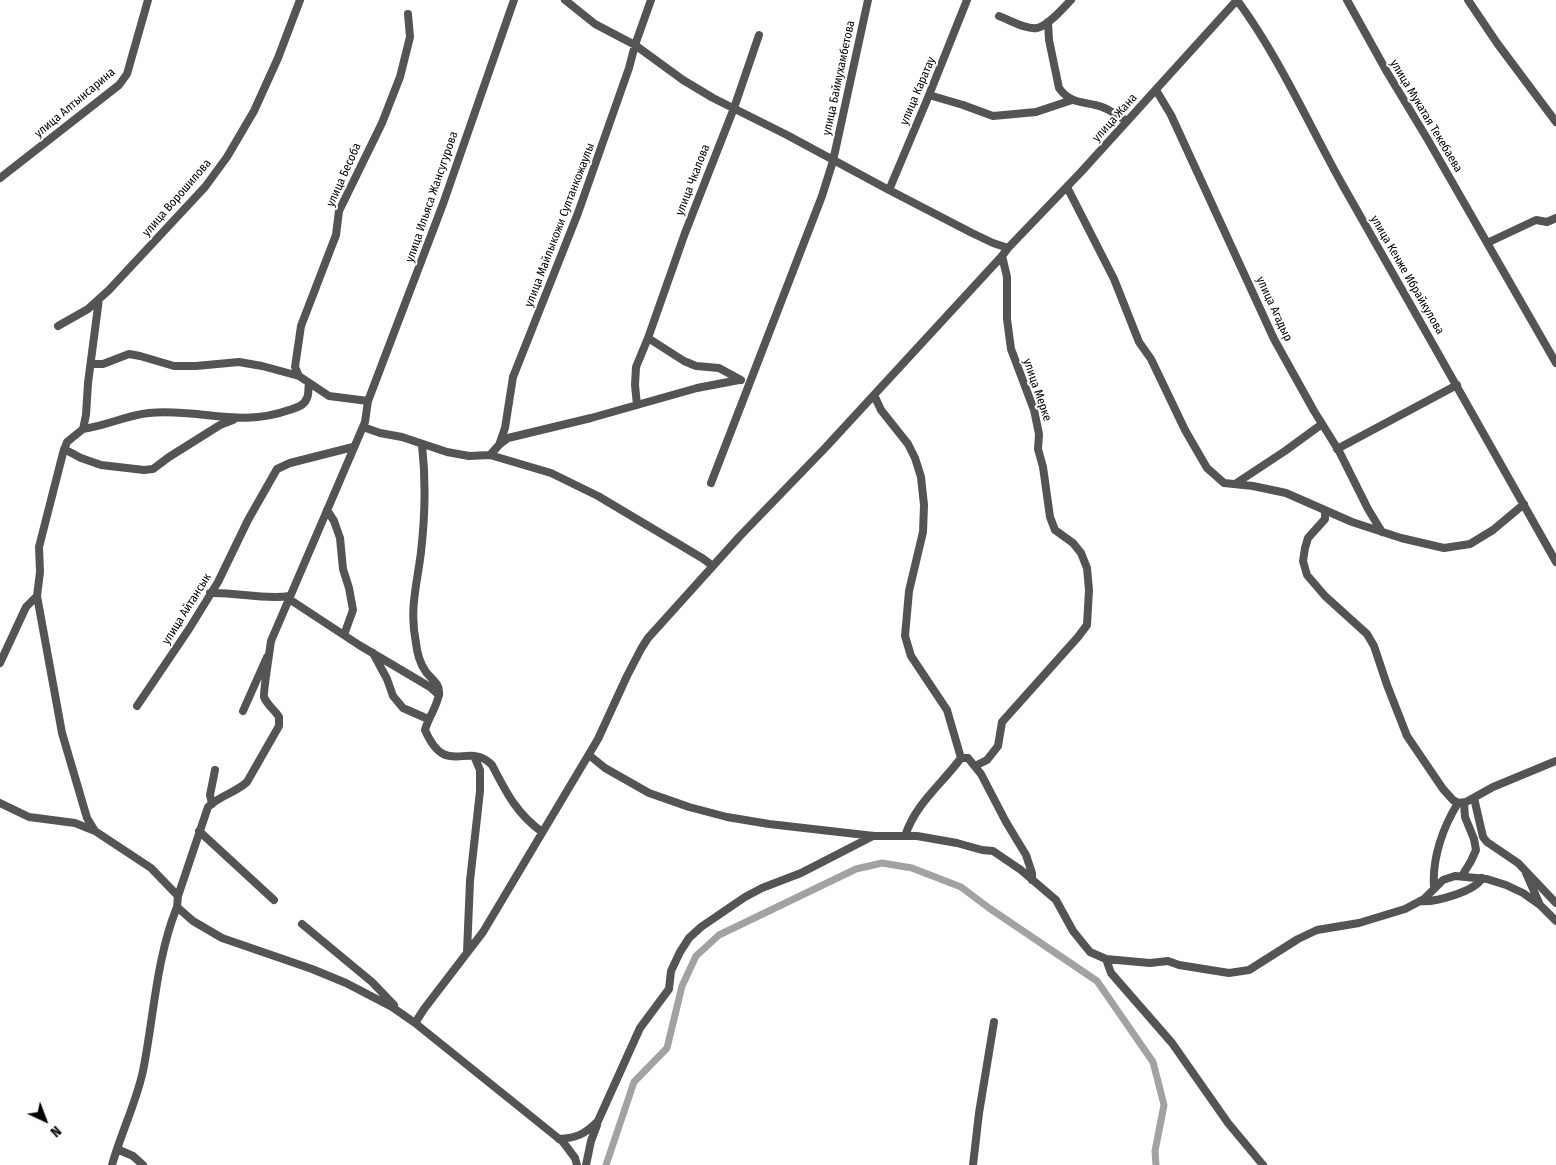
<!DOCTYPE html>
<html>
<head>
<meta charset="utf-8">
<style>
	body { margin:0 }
	#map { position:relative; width:1556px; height:1165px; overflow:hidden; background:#fff; font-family:"Fira Sans Condensed",sans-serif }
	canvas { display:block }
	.north { position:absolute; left:20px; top:1095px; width:50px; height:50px; -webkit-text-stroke:4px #fff; paint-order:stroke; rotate:137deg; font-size:14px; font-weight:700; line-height:20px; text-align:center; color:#000 }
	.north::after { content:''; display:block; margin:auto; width:18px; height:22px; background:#000; clip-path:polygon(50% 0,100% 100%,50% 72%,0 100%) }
</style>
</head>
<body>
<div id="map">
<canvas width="1556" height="1165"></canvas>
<div class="north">N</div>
</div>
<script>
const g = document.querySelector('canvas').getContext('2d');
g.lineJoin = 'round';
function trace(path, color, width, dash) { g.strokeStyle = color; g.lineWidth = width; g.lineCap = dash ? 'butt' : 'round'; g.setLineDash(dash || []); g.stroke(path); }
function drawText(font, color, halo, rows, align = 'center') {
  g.font = font + ' "Fira Sans Condensed",sans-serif'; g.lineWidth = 4; g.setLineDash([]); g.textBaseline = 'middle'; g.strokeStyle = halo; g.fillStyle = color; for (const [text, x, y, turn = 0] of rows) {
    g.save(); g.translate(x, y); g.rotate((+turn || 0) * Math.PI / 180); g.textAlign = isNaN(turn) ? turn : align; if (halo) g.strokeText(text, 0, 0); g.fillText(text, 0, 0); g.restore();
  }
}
const canal = new Path2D(`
	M606 1165 634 1082 667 1048 682 986 696 956 719 935 856 869 882 863 912 868 961 887 989 908 1097 981 1153 1062 1164 1105 1155 1151 1156 1165`);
const minor = new Path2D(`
	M514 0 443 204 368 401 365 422 271 641C270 649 263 693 264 697 267 705 275 710 279 717V726L247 782C235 793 219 796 208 807L178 896 177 907 193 921 222 938 312 969 346 983 392 1007 415 1023 563 1142 575 1158 577 1165
	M565 0 595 24 635 45 683 80 713 98 787 135 889 190 972 233 993 243 1008 248
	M1237 0C1279 57 1308 123 1342 184 1413 310 1486 436 1556 562
	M1347 0 1387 72 1428 140 1556 363
	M1468 0 1497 43 1556 122
	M999 16C1010 20 1026 30 1037 28 1048 26 1063 8 1071 0
	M1048 22 1049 40 1059 88C1071 105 1085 101 1102 107 1111 110 1119 117 1127 121
	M1156 90 1171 115 1274 339 1314 411 1339 451 1368 509 1382 532
	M929 95 963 105 993 116 1036 112 1072 100
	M0 178 119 85 127 74 148 0
	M1067 187 1114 279 1139 342 1151 359 1185 430 1207 468 1224 483 1253 486 1286 493 1352 522 1401 538 1444 548 1470 544 1493 530 1524 504
	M889 190 927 100 967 0
	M1487 243 1536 220 1547 222 1556 218
	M58 326 88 309 109 290 205 187 227 157 254 111 278 58 300 0
	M92 364H103L129 354 140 356 174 366H196L239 362 262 366 299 376 329 396 368 401
	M299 376 295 367 301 326 336 235 339 211 382 123 400 77 410 37 408 14
	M741 380 719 368 696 366 684 361 648 338 685 233 734 108 759 35
	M874 395 881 410 908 444 915 458 921 477 924 505 923 532 909 591 905 636 911 656 947 710 961 758
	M637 405 635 385 636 367 648 338
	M363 427 380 433 402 437 447 452 469 456 490 455 551 473 598 496 702 558 713 566
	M83 429C106 426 127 415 149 413 199 408 240 428 289 410 296 408 304 406 307 398 309 394 308 388 309 383
	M500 444 508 438 591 418 697 388 739 380
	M422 445C426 480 425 517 421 552 417 585 409 609 416 643 417 653 421 665 426 672 432 680 440 683 439 694 437 707 428 718 425 730 446 779 468 740 492 765 506 792 516 813 542 832
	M64 449 81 458 101 465 144 470 153 469 169 457 220 425 233 420
	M1337 449 1457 385
	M490 455 499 445 505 428 513 377 578 213 629 68 635 45 651 0
	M711 483 822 196 833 161 868 0
	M1235 484 1285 451 1322 424
	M327 510 334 521 340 538 343 569 349 588 353 610 344 635
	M1325 511V519L1308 538 1305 548 1303 561 1307 575 1325 596 1367 634 1374 646 1387 685 1407 736 1443 789 1453 800 1458 803 1466 802 1493 787 1556 761
	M210 593C237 592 263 600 290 596
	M289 599 359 645 430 687 439 695
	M373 653 387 679 393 696 403 708 428 719
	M0 663 26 607 37 596
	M137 706 189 629 218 582 248 520 277 469 290 463 353 447
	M243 711 267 657
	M589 755 605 768 649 793 689 807 727 817 769 824 874 836H917L957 843 982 850 993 851 1021 870 1056 900 1073 931 1090 952 1106 959 1111 973 1172 1043 1228 1123 1263 1165
	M961 758H968L981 774 1006 822 1026 855 1032 873V880
	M975 766 987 760 998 746 1002 722 1078 637 1087 625 1089 590 1087 568 1081 553 1073 543 1055 530 1050 517 1043 467 1038 449 1039 434 1034 410 1011 349 1007 319V277L1002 256
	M1474 798 1483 837 1487 842 1518 863 1556 903
	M0 803 29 817 75 823 95 831 151 868 178 896
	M212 804 210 795 215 770
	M95 831 87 818 62 733 37 596 40 572 39 547 63 453 67 442 83 429 86 415 88 383 99 299
	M199 831 274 900
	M905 836C916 803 941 785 961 758
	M1526 873 1540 905
	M1462 876 1471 861 1476 850 1474 839 1465 817 1464 803
	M1434 887C1432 858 1443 827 1458 803
	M1420 901C1434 903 1476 891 1482 878
	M302 924 372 982 394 1005
	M467 952 470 881 480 791V770L474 756
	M1106 959 1150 963 1168 961 1179 965 1229 973 1249 970 1298 939 1317 930 1359 923 1405 909 1424 899 1443 880 1455 876 1487 879 1506 885 1523 893 1540 905 1556 921
	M415 1023 424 1009 483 932 598 739 627 676 641 649 648 638 740 536 826 447 1002 256 1008 248 1081 172 1237 0
	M559 1139C577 1138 585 1134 598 1121L640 1028 669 989 671 971 680 952 689 938 701 927 745 897 762 888 801 873 873 836
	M117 1149 133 1156 143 1165
	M112 1165C121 1133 136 1103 143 1071 154 1016 156 959 177 907
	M586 1165 591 1141 597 1125
	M973 1165 979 1113 994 1022`);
const streetNames = [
	["улица Баймухамбетова",839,78,-78],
	["улица Каратау",918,91,-67],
	["улица Алтынсарина",75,103,-40],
	["улица Мукатая Текебаева",1426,116,59],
	["улица Жана",1115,118,-48],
	["улица Бесоба",344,175,-66],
	["улица Чкалова",693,180,-69],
	["улица Ильяса Жансугурова",432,197,-71],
	["улица Ворошилова",177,198,-49],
	["улица Майлыкожи Султанкожаулы",560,225,-69],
	["улица Кенже Ибрайкулова",1407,275,60],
	["улица Агадыр",1274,309,65],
	["улица Мерке",1037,390,71],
	["улица Айтансык",187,609,-58]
];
trace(canal, '#a2a2a2', 7);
trace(minor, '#545454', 8);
drawText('12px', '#000', '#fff', streetNames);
</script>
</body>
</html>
